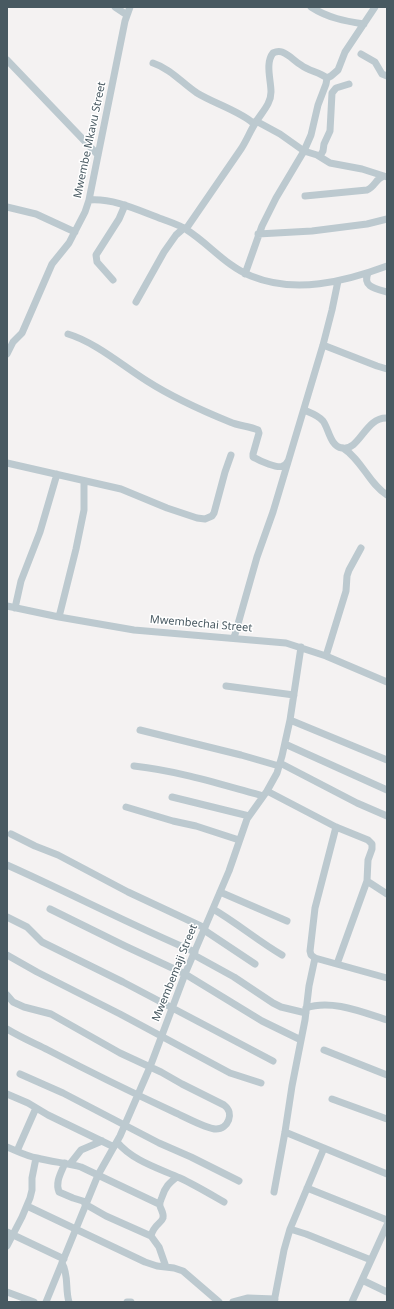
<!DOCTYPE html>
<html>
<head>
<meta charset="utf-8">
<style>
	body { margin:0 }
	#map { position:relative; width:394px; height:1309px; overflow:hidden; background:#f4f2f2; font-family:"Noto Sans",sans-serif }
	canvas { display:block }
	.frame { position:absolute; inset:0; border:8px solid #485961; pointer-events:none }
</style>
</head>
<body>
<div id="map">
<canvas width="394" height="1309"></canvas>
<div class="frame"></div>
</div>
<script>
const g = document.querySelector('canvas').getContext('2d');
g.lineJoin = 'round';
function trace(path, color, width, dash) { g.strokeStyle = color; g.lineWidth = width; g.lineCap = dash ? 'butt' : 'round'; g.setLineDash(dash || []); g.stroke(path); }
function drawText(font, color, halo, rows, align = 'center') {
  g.font = font + ' "Noto Sans",sans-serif'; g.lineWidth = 3; g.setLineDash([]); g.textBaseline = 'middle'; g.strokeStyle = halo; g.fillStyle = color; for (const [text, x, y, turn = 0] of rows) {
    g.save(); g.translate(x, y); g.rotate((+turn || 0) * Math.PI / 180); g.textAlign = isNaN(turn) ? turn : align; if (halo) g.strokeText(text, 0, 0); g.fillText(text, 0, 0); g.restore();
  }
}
const street = new Path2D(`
	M115 7 127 15
	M311 7C328 18 345 21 364 24
	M361 54 375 62 382 74 387 76
	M7 60 98 155
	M153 63C171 69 182 83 197 93 213 103 242 112 254 124
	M327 78 331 76 338 70 345 52 375 7
	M256 121 280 134 304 151 317 155 330 163 362 169 387 177
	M320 156 323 151 324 144 330 131 332 93 336 88 349 84
	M305 196 367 190C375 187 376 178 384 176
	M89 200C114 198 138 210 162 219 170 222 180 225 187 230 209 244 226 266 251 276 295 294 344 282 387 266
	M7 207 36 214 75 232
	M186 229 241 149C247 140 250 131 256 122 262 112 271 104 271 92 271 80 265 63 273 53 277 51 279 51 282 52 290 55 294 61 301 65 309 71 319 72 327 78L326 84 318 105 311 135 304 151 276 198 262 226 245 274
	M258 234 312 231 367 224 387 219
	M368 273C362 287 376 289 387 292
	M113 280 97 262 96 255 119 219 125 205
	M136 302 164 252 176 235 184 228
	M68 334C95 342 123 366 147 381 172 397 203 411 230 422 239 426 249 426 258 430L259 433 253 454V457L255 458C260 461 278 469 283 466 285 465 287 463 288 461
	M323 345 377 366 387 369
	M7 354 13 342 22 333 52 264 69 243 85 212 89 200 125 21 130 7
	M304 410C311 413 318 415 323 421 329 429 330 446 342 448 360 451 365 417 387 418
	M343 448C362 460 369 484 387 495
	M7 463 121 489 167 508 197 518 205 519 212 516 214 513 225 472 231 455
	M7 606 59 617 134 630 286 643 326 656 387 682
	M15 608 21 581 40 532 57 474
	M59 617 76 549 84 510V481
	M234 638 257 557 273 512 323 345 332 310 338 281
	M326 656 346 591 347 576 349 570 361 548
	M226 686 294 695
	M290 720 387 760
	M140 730 241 755 279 766
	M285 744 387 790
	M280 763 357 803 387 816
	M134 766C179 771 220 784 263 796
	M267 791 336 827 368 840 372 844V849L368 860 367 881 337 964
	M172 797 249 816
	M126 807 173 821 196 826 239 840
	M336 827 315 908 310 951 311 955 315 958 387 978
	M11 834 35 846 58 855 128 892 205 928
	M7 865C70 893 131 925 195 952
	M367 881 387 894
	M220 892 287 921
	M50 909 125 946 185 974 262 1021 301 1040
	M213 909C237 923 258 941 282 955
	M7 917 27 927 42 942 123 982 273 1061
	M204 930 255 964
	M7 955 37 972 120 1014 230 1073 261 1083
	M194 955 234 977 273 1003 281 1007 306 1013
	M7 995 13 1002 24 1007 51 1014 120 1053 161 1072 182 1084 224 1105C235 1113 228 1129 216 1129 207 1129 185 1117 176 1113 133 1093 90 1072 48 1050 34 1043 20 1037 7 1029
	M306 1008C331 999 362 1012 387 1020
	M324 1050 387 1075
	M20 1074 63 1093 159 1143 191 1157 239 1181
	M7 1094 28 1103 48 1115 114 1147
	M332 1099 387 1119
	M285 1132 387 1174
	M117 1142C133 1161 158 1168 180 1178 195 1185 210 1194 224 1202
	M7 1147C17 1151 26 1156 37 1158 52 1162 67 1163 81 1167L159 1204
	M17 1151 36 1108
	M65 1163C61 1173 55 1182 59 1192L73 1198 86 1202
	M70 1164 81 1150 102 1141
	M307 1188 387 1220
	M274 1192 285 1132 292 1086 305 1020 309 986 315 958
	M85 1204 106 1216 151 1236 159 1247 166 1267
	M27 1206 145 1262 157 1266 174 1268 183 1271 219 1302
	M290 1229 306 1234 371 1260
	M7 1232 64 1259
	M151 1236C154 1224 161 1224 163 1218 164 1213 161 1210 160 1206 159 1203 161 1200 162 1197 165 1187 169 1183 177 1177
	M7 1246 22 1217 30 1198 32 1190V1178L36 1158
	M62 1263C69 1275 65 1289 69 1302
	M362 1280 387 1292
	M7 1292 34 1302
	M46 1302 98 1175 120 1136 150 1067 185 974 229 871 247 819 267 791 277 773 282 756 290 720 301 647
	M127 1302H131
	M233 1302 248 1298 275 1299
	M274 1302 284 1250 290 1229 324 1148
	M352 1302 387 1225`);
const streetNames = [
	["Mwembe Mkavu Street",90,140,-78],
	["Mwembechai Street",201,624,5],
	["Mwembemaji Street",175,973,-68]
];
trace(street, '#bcc9cf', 7);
drawText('11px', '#485961', '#fff', streetNames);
</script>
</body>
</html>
